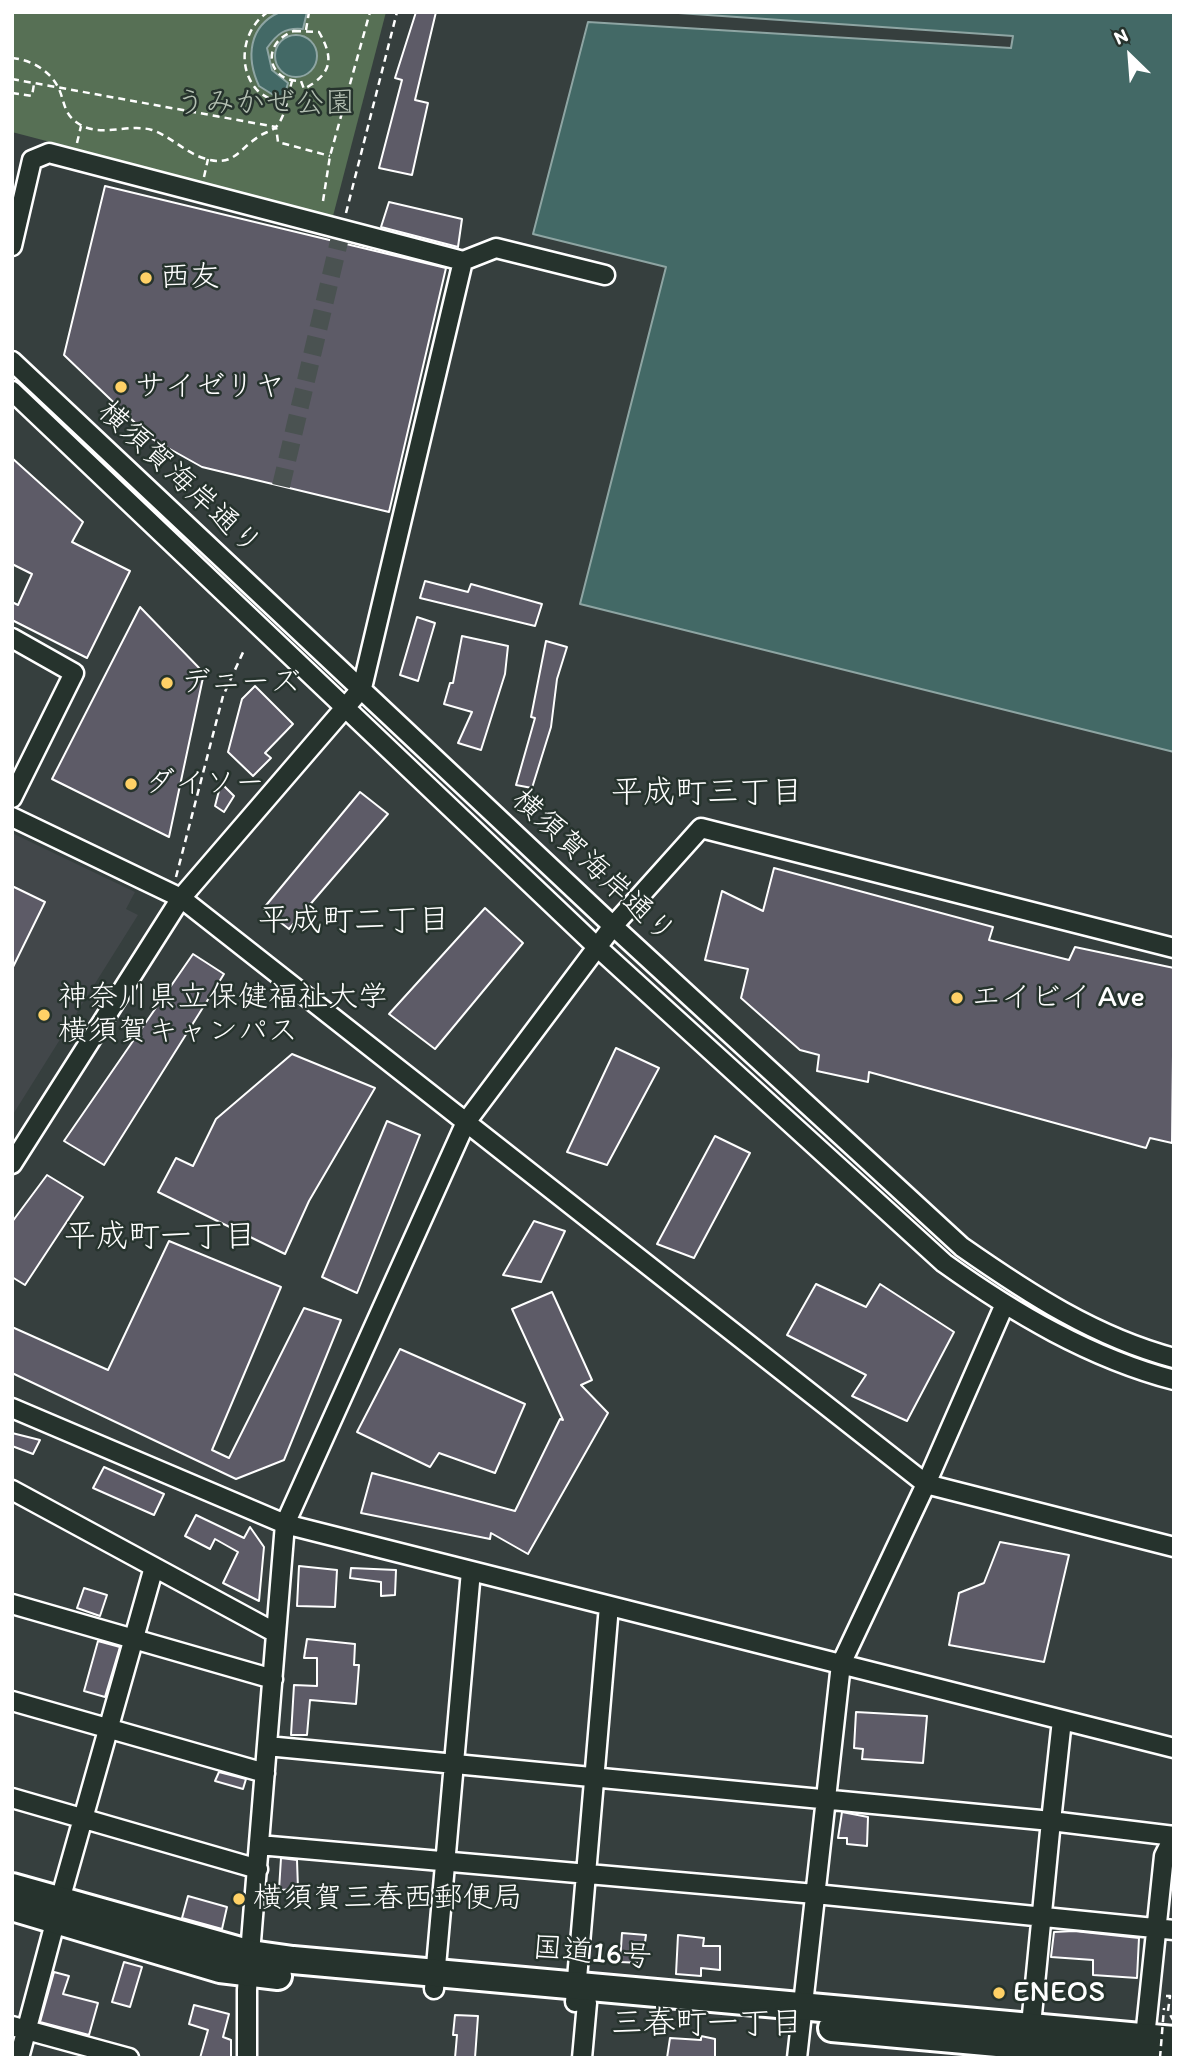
<!DOCTYPE html>
<html>
<head>
<meta charset="utf-8">
<style>
	body { margin:0 }
	#map { position:relative; width:1186px; height:2070px; overflow:hidden; background:#363f3e; font-family:Itim,sans-serif }
	canvas { display:block }
	.frame { position:absolute; inset:0; border:14px solid #fff; pointer-events:none }
	.north { position:absolute; left:1095px; top:21px; width:70px; height:70px; -webkit-text-stroke:5px #26332d; paint-order:stroke; rotate:335deg; font-size:19px; font-weight:700; line-height:28px; text-align:center; color:#fff }
	.north::after { content:''; display:block; margin:auto; width:24px; height:32px; background:#fff; clip-path:polygon(50% 0,100% 100%,50% 72%,0 100%) }
</style>
</head>
<body>
<div id="map">
<canvas width="1186" height="2070"></canvas>
<div class="frame"></div>
<div class="north">N</div>
</div>
<script>
const g = document.querySelector('canvas').getContext('2d');
g.lineJoin = 'round';
function fillPath(path, color) { g.fillStyle = color; g.fill(path, 'evenodd'); }
function trace(path, color, width, dash) { g.strokeStyle = color; g.lineWidth = width; g.lineCap = dash ? 'butt' : 'round'; g.setLineDash(dash || []); g.stroke(path); }
function drawText(font, color, halo, rows, align = 'center') {
  g.font = font + ' Itim,"Klee One",sans-serif'; g.lineWidth = 5; g.setLineDash([]); g.textBaseline = 'middle'; g.strokeStyle = halo; g.fillStyle = color; for (const [text, x, y, turn = 0] of rows) {
    g.save(); g.translate(x, y); g.rotate((+turn || 0) * Math.PI / 180); g.textAlign = isNaN(turn) ? turn : align; if (halo) g.strokeText(text, 0, 0); g.fillText(text, 0, 0); g.restore();
  }
}
const built = new Path2D(`
	M12 833 135 892 126 909 138 915 12 1116Z`);
const green = new Path2D(`
	M12 12H386L333 216 12 132Z`);
const water = new Path2D(`
	M280 12H307L303 29C285 27 277 34 267 48L272 70 288 83 283 101 259 86C246 58 248 26 280 12Z
	M664 12H1174V752L580 604 666 267 533 234 588 22 1011 48 1013 36Z
	M275 56a21 21 0 1 1 42 0a21 21 0 1 1-42 0Z`);
const building = new Path2D(`
	M416 12H436L415 100 428 103 412 175 379 168 402 80 395 78Z
	M105 186 446 268 389 512 202 467 152 439 64 355Z
	M389 202 462 219 458 247 381 227Z
	M12 458 83 522 72 542 130 571 87 658 12 620V602L18 605 32 574 12 564Z
	M425 581 468 592 471 584 542 604 535 626 420 598Z
	M140 607 204 673 169 837 52 779Z
	M417 617 435 623 418 681 400 675Z
	M462 636 508 646 505 674 481 750 458 743 472 712 444 704 450 683H453Z
	M546 641 567 647 557 679 551 727 532 788 516 785 535 718 531 717Z
	M255 686 293 724 265 753 271 758 253 776 228 752 242 699Z
	M221 783 234 796 224 812 215 806Z
	M360 792 388 814 289 929 263 909Z
	M774 868 993 927 989 940 1069 960 1075 947 1174 968 1172 1143 1150 1138 1146 1148 869 1072 868 1082 817 1071 819 1055 800 1050 741 998 748 969 705 960 722 891 763 911Z
	M12 886 45 902 12 969Z
	M485 908 523 943 435 1049 389 1014Z
	M193 954 224 974 104 1165 64 1141Z
	M616 1048 659 1068 607 1165 567 1152Z
	M292 1054 375 1088 309 1201 285 1254 158 1192 176 1158 193 1166 216 1119Z
	M387 1121 420 1135 357 1293 322 1277Z
	M715 1136 750 1153 694 1258 657 1244Z
	M47 1175 83 1197 25 1285 12 1277V1222Z
	M534 1221 565 1231 541 1282 503 1275Z
	M169 1241 281 1287 212 1450 229 1458 304 1308 341 1320 284 1460 236 1479 12 1373V1327L108 1370Z
	M816 1284 866 1307 880 1284 954 1332 907 1421 852 1396 866 1375 787 1335Z
	M552 1292 592 1380 581 1385 608 1413 528 1554 491 1533 490 1539 361 1513 372 1473 515 1511 560 1419 563 1420 512 1309Z
	M400 1349 525 1404 495 1473 439 1453 430 1467 357 1432Z
	M12 1433 40 1440 33 1454 12 1446Z
	M104 1467 164 1494 154 1515 93 1488Z
	M196 1515 244 1538 250 1527 264 1547 259 1601 223 1583 238 1552 215 1539 210 1549 185 1536Z
	M1000 1542 1069 1555 1044 1662 949 1645 959 1593 984 1583Z
	M299 1566 337 1570 335 1607 297 1606Z
	M351 1568 396 1570 395 1595 381 1596V1582L350 1578Z
	M84 1588 107 1595 100 1616 77 1608Z
	M307 1639 355 1644 354 1665H359L356 1704 310 1700 307 1735H291L294 1685 317 1686V1658H304Z
	M98 1641 120 1647 105 1697 84 1691Z
	M856 1712 927 1716 923 1763 862 1759 863 1749 854 1748Z
	M219 1772 246 1779 243 1789 215 1781Z
	M842 1812 868 1817 867 1846 847 1844V1838H838Z
	M281 1858 297 1860 298 1889 279 1890Z
	M188 1896 227 1907 222 1929 182 1918Z
	M1074 1931 1139 1938 1137 1978 1093 1975V1960L1051 1957 1054 1932Z
	M622 1933 646 1935 642 1963 620 1962Z
	M678 1935 704 1938 703 1946H720V1970L701 1968V1976L676 1974Z
	M124 1962 142 1967 130 2007 112 2002Z
	M54 1972 69 1976 63 1994 98 2003 89 2035 40 2022Z
	M194 2005 229 2014 223 2037 231 2040V2058H200L208 2030 189 2024Z
	M455 2015 478 2016 475 2058H455L457 2035H453Z
	M701 2036 715 2039V2058H667L670 2038 701 2040Z`);
const minorTunnel = new Path2D(`
	M281 486 342 229`);
const path = new Path2D(`
	M268 12C243 28 236 67 257 90 265 98 276 101 286 105
	M306 30 309 12
	M294 31 319 32C335 60 331 74 304 89L301 81C267 82 260 43 294 31Z
	M12 58C31 60 50 70 59 89 65 103 64 115 79 124 101 138 128 123 152 130 170 136 185 152 203 158 233 168 237 151 258 137 263 133 272 131 276 127 286 116 288 95 292 81
	M12 79 276 127 278 142 330 156
	M12 93 32 96 34 84
	M77 143 81 126
	M204 177 208 159
	M323 201 330 156 370 12
	M346 213 397 12
	M176 877 223 696 245 648
	M1166 1996H1170L1168 2011 1173 2020`);
const minor = new Path2D(`
	M12 246 32 160 49 153 463 261 362 688 181 898 12 1164
	M463 261 496 248 605 275
	M12 361 613 926 962 1247C1028 1293 1095 1337 1174 1358
	M12 391 597 947 944 1263C1014 1313 1090 1358 1174 1380
	M12 638 74 673 12 798
	M12 817 181 898 926 1484 1174 1547
	M12 1408 285 1524 1174 1748
	M12 1490 276 1633
	M12 1604 273 1679
	M12 1701 265 1773
	M267 1746 1051 1821 1062 1720
	M12 1798 258 1869
	M259 1845 815 1894 1174 1930
	M60 1900 154 1567
	M434 1989 471 1571
	M575 2002 609 1606
	M12 2026 129 2058
	M1030 2035 1051 1821 1174 1836 1164 1856 1144 2047
	M19 2058 56 1919
	M247 2058V1990L285 1524 466 1122 613 926 701 828 1174 948
	M582 2058 587 2003
	M797 2058 841 1664 926 1484 1004 1306`);
const highway = new Path2D(`
	M12 1887 251 1954 293 1960 1174 2040
	M12 1907 220 1969 278 1976
	M832 2028 1162 2058`);
const pathBridge = new Path2D(`
	M1160 2058 1164 2008`);
const markers = [
	[146,278,7,"#ffd166"],
	[121,387,7,"#ffd166"],
	[167,683,7,"#ffd166"],
	[131,784,7,"#ffd166"],
	[957,998,7,"#ffd166"],
	[44,1015,7,"#ffd166"],
	[239,1899,7,"#ffd166"],
	[999,1993,7,"#ffd166"]
];
const parkNames = [
	["うみかぜ公園",265,104]
];
const poiNames = [
	["西友",160,278],
	["サイゼリヤ",135,387],
	["デニーズ",181,683],
	["ダイソー",145,784],
	["神奈川県立保健福祉大学",58,998],
	["横須賀キャンパス",58,1032],
	["エイビイ Ave",971,998],
	["横須賀三春西郵便局",253,1899],
	["ENEOS",1013,1993]
];
const streetNames = [
	["横須賀海岸通り",179,479,43],
	["横須賀海岸通り",593,867,43],
	["国道16号",592,1954,5]
];
const neighbourhoodNames = [
	["平成町三丁目",707,794],
	["平成町二丁目",354,922],
	["平成町一丁目",160,1238],
	["三春町一丁目",707,2025]
];
fillPath(built, '#42474a');
fillPath(green, '#577055');
fillPath(water, '#436966');
trace(water, '#8ea5a3', 2);
fillPath(building, '#5d5b67');
trace(building, '#fff', 2);
trace(minorTunnel, '#4a5251', 18, [18, 9]);
trace(minor, '#fff', 23);
trace(highway, '#fff', 32);
trace(path, '#fff', 2.5, [7, 5]);
trace(minor, '#26332d', 18);
trace(highway, '#26332d', 26);
trace(pathBridge, '#fff', 2.5, [7, 5]);
for (const [x, y, r, color] of markers) { const dot = new Path2D(); dot.arc(x, y, r, 0, 2 * Math.PI); g.fillStyle = color; g.fill(dot); trace(dot, '#26332d', 2.5); }
drawText('30px', '#b3bfb2', '#26332d', parkNames);
drawText('30px', '#fff', '#26332d', poiNames, 'left');
drawText('30px', '#fff', '#26332d', streetNames);
drawText('32px', '#fff', '#26332d', neighbourhoodNames);
</script>
</body>
</html>
